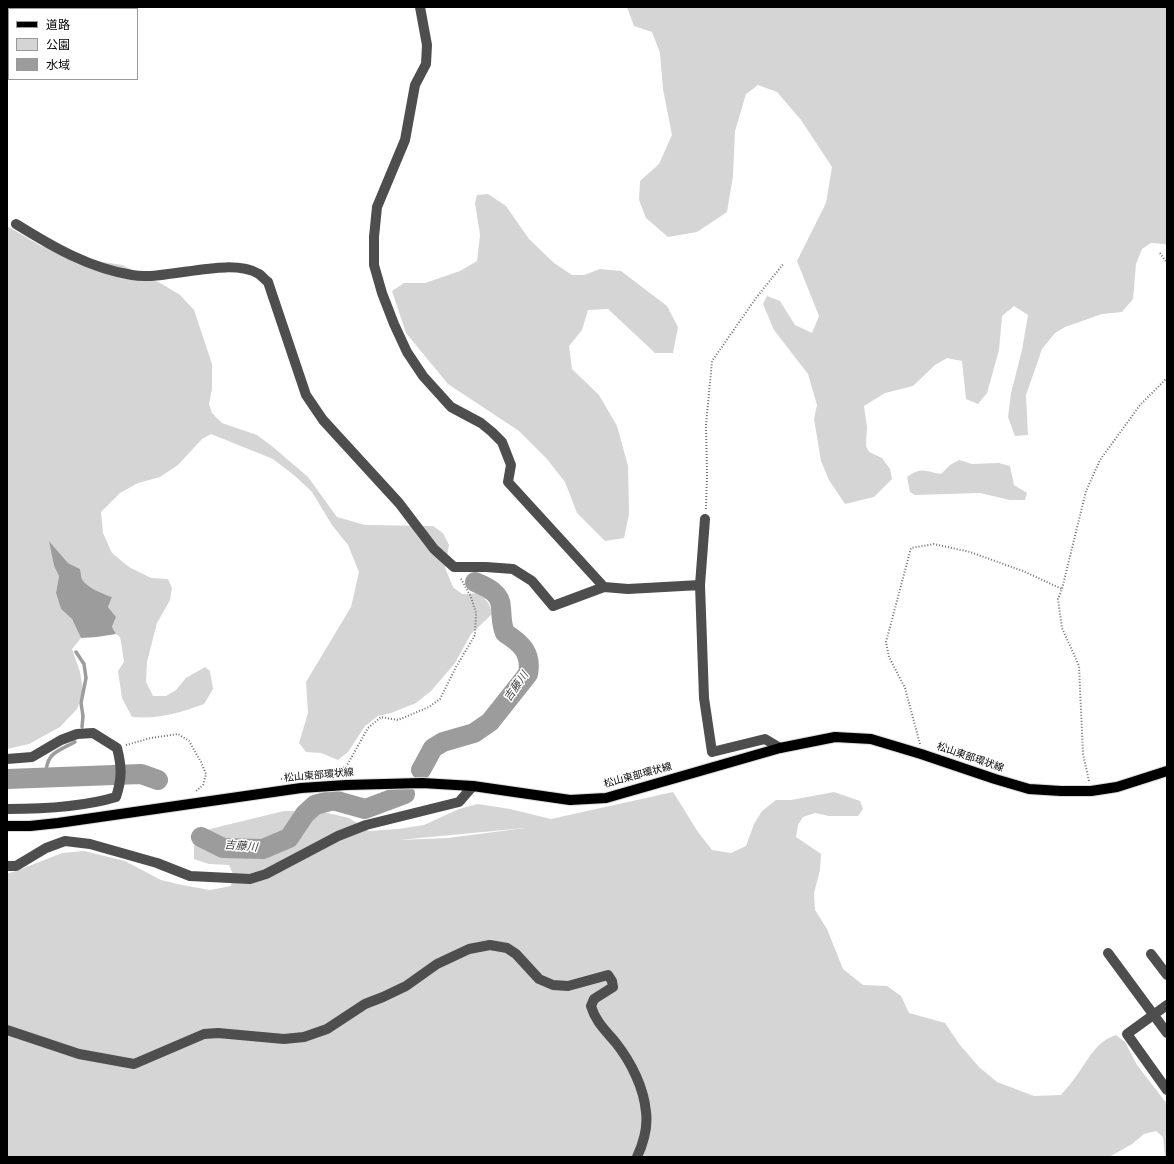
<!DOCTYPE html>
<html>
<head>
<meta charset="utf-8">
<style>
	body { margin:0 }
	#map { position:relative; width:1174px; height:1164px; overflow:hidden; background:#fff; font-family:"Source Sans 3","Noto Sans JP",sans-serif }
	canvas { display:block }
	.frame { position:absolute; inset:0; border:8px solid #000; pointer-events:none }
	.legend { position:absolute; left:8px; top:8px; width:130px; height:72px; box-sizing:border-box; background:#fff; border:1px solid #999; margin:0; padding:5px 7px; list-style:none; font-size:12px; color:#000 }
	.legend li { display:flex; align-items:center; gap:8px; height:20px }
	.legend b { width:20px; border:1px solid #999 }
</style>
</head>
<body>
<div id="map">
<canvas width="1174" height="1164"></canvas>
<div class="frame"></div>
<ul class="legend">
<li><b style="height:5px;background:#000"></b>道路</li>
<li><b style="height:11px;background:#d5d5d5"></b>公園</li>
<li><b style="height:11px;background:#9c9c9c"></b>水域</li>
</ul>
</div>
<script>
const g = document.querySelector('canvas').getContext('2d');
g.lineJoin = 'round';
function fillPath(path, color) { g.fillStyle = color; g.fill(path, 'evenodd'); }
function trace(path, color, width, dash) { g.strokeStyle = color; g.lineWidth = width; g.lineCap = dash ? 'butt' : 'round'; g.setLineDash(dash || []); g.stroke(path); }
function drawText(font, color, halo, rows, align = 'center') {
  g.font = font + ' "Source Sans 3","Noto Sans JP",sans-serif'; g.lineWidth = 3; g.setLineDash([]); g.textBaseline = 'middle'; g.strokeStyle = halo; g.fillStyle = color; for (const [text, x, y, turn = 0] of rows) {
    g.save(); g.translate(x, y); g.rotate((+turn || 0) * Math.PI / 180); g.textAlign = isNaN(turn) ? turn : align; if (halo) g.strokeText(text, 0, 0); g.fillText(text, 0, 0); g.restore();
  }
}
const green = new Path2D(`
	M627 7H1167V247L1165 244 1151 243 1142 249 1136 264 1133 299 1122 312 1102 314 1065 327 1055 333 1042 349 1026 395 1028 435 1015 436 1008 417 1011 393 1022 350 1028 315 1014 306 1002 316 999 350 987 393 978 404 966 399 962 361 947 358 935 365 913 386 885 393 864 406 867 427 866 446 869 452 882 458 890 469 892 479 874 497 845 504 829 480 821 461 814 419 817 405 808 374 774 330 763 304 767 296 780 301 795 325 812 333 819 316 797 261 826 203 832 167 801 120 777 92 758 85 746 94 735 131 733 176 727 212 697 232 668 237 646 218 639 200 640 181 659 164 672 135 663 89 660 53 652 32 634 26Z
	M488 194 506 206 529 239 554 263 572 275H584L600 269 621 271 667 306 678 327 673 353H655L608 309 588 310 582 330 569 346 572 369 599 395 617 426 628 466 629 514 624 538 605 541 577 513 565 482 547 459 519 431 448 384 406 333 392 291 404 283H425L460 271 477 261 480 235 475 203 477 195Z
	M7 226 41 246 91 260 122 265 162 284 180 295 194 310 212 364V389L209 404 212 413 222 423 257 435 273 447 308 477 337 517 365 525 433 526 443 533 449 545 445 568 453 587 462 594 480 593 489 604 492 614 471 634 455 663 431 691 416 703 391 713 378 716 365 726 348 752 338 760 321 753 306 752 299 743 308 713 306 682 351 607 359 572 348 545 332 525 312 492 295 476 273 459 211 434 202 439 178 465 160 477 138 483 120 493 101 512 103 533 112 553 129 567 151 578 168 579 172 588 170 600 157 623 147 662 146 682 153 696H166L176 690 186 678 205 667 210 671 213 689 204 704C179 713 159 719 132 717L122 698 118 671 124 662 122 648 120 637 116 634 112 627 116 617 108 607 112 597C103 594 86 587 82 579 81 576 81 572 80 569L68 563 50 542 54 566 59 576 56 593 61 609 72 619 81 638 72 649 80 672 83 691 77 709 60 727 29 744 7 749Z
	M959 460 972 464 999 463 1010 466 1014 485 1027 493 1025 500H1010L980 493 915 495 910 492 907 477C923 466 925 472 941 474L950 465Z
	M673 792 698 832 712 850 731 853 746 846 754 824 762 811 776 800H791L834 792 860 801 863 809 858 816H829L815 813 803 817 798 825 796 837 821 854 820 870 814 893 815 910 827 929 843 969 863 985 887 986 901 996 909 1013 945 1023 960 1045 979 1067 997 1082 1034 1096 1061 1095C1066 1089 1072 1082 1077 1075 1089 1059 1095 1042 1116 1035L1125 1042 1137 1065 1167 1104V1157H1165L1163 1137 1156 1131 1144 1134 1132 1144 1109 1157H7V874L24 868 62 853 84 851 125 861 161 880 182 885 210 890 231 886 233 874 229 865 209 864 194 859V846L210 829 284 811 323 812 349 818 369 831 398 829 424 825 459 809 478 804 510 809 551 819ZM525 828 448 838 398 840Z`);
const water = new Path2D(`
	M49 541 68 563 80 569C81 572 81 577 82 579 86 587 103 594 112 597L108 607 116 617 112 627 116 634 97 637 81 638 72 619 61 609 56 593 59 576 54 566Z`);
const stream = new Path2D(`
	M76 652 84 664 86 678 81 703 83 716 82 727
	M46 778C45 753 56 752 75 742`);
const river = new Path2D(`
	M421 770 433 748 443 742 474 733 490 722 528 674C532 653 521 643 505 633 501 623 502 618 501 608 501 593 487 587 475 582
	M7 779 141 774 158 780
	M201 837 223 848 263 849 289 838 305 814 315 805 333 800 365 809 405 794`);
const path = new Path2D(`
	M1160 253 1167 263
	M706 509 707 474 706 425 712 361 756 298 784 263
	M920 744 905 688 889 657 886 642 911 548 934 544 970 552 1023 571 1062 589
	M126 745 151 738 178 734 189 741 201 762 206 774 203 785 195 792
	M281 779 346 767 368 728 381 717 398 720 429 707 440 699 456 667 475 635 476 613 471 597 460 577
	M1089 781 1083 754 1079 666 1062 628 1058 599 1062 589 1086 491 1100 460 1140 405 1167 378`);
const minor = new Path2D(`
	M420 7 427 45 426 64 415 85 405 140 377 207 374 237V265L382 293 394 324 407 352 423 376 451 407 481 423 492 432 502 442 511 465 508 482 604 587
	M16 224C53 247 89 268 132 275 167 281 229 256 259 274 262 276 265 280 268 282L306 395 323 420 399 503 434 549 454 567H486L513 569 532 581 553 606 604 587 628 589 700 585
	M705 519 700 585 704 698 712 752 765 739 780 748
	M7 759 32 757 61 740 77 734 93 733 117 748C122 767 122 779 116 797 83 807 41 809 7 809
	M7 866H16L46 848 65 841 90 844 157 863 190 876 250 879 266 874 338 836 366 825 459 802 473 786
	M1108 953 1167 1033
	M1151 954 1167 975
	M1167 1005 1127 1034 1167 1090
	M7 1030 79 1054 134 1064 204 1034 218 1033 284 1039 304 1037 327 1029 365 1004 383 997 406 986 437 964 469 949 490 945 507 948 516 954 539 979 553 985 568 986 608 975 612 981 613 987 594 999 591 1006C595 1021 606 1031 616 1043 631 1062 644 1088 646 1112 648 1127 643 1144 637 1157`);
const major = new Path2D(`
	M7 826H30L58 823 301 788 346 785 422 783 473 786 570 800 606 798 780 748 835 737 871 739 921 754 995 779 1029 789 1061 791H1091L1117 787 1167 771`);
const streetNames = [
	["松山東部環状線",970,758,19],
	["松山東部環状線",319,776,-5],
	["松山東部環状線",638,776,-15]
];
const waterNames = [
	["吉藤川",517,687,-55],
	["吉藤川",241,847,5]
];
fillPath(green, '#d5d5d5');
fillPath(water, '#9c9c9c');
trace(stream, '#9c9c9c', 3.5);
trace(river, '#9c9c9c', 20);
trace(major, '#dbdbdb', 12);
trace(path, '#707070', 2, [1, 2]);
trace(minor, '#4e4e4e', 10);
trace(major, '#000', 10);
drawText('10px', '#000', '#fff', streetNames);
drawText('italic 11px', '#3d3d3d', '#fff', waterNames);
</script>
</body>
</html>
